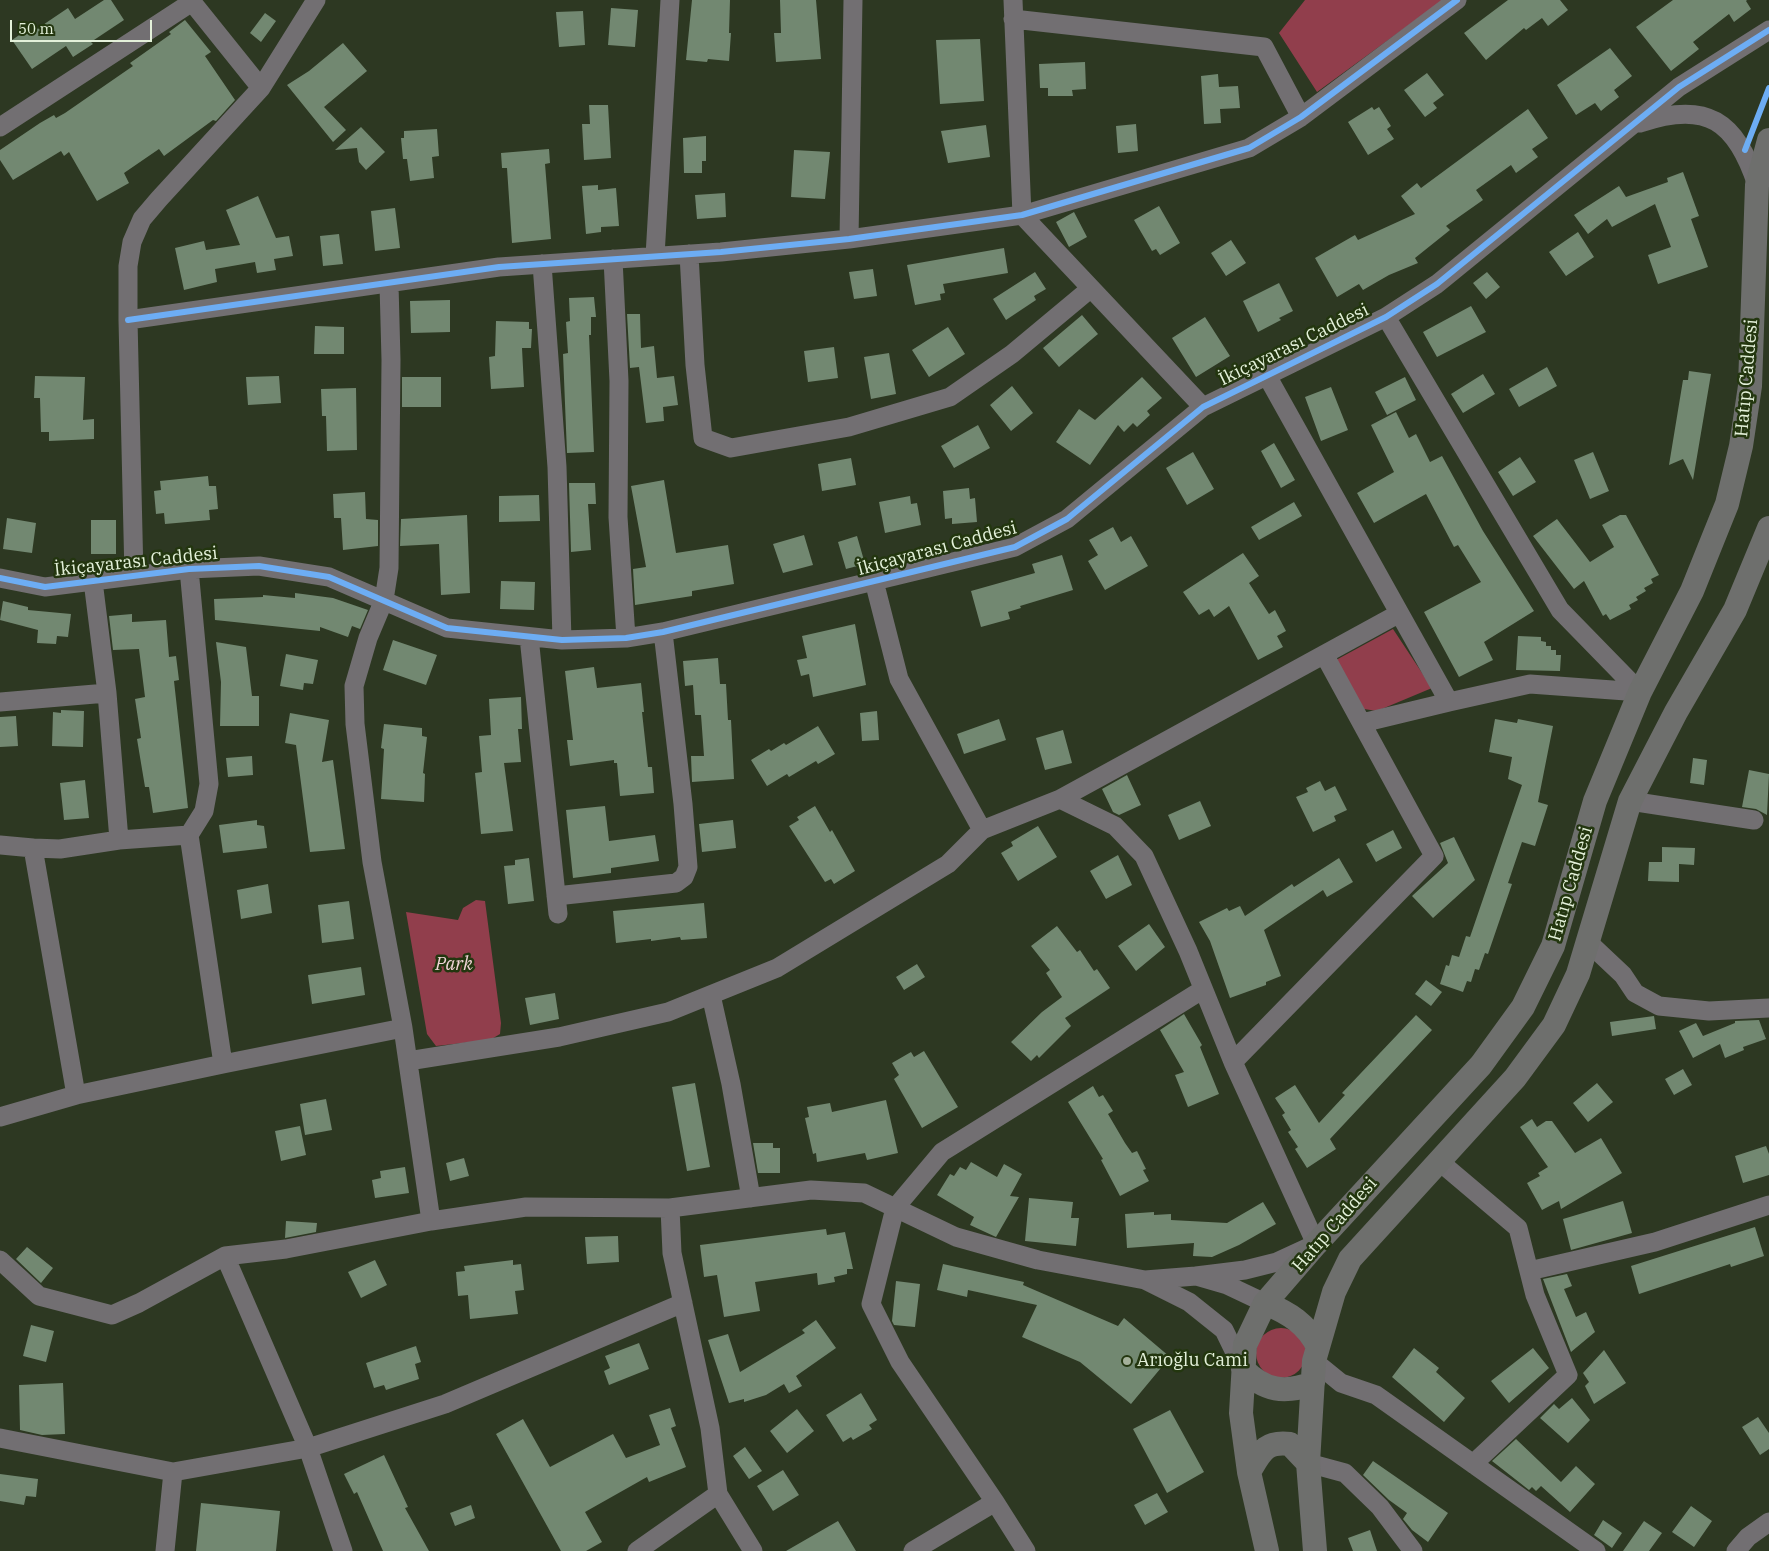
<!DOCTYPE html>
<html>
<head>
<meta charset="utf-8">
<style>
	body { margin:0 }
	#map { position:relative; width:1769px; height:1551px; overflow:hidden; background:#2d3822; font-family:"IBM Plex Serif",serif }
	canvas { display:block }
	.scale { position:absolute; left:10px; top:20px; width:142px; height:22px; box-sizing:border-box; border:2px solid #e4f1da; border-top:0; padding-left:6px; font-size:15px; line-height:18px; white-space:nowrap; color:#e4f1da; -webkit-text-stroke:4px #23360f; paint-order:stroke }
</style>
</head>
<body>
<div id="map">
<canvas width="1769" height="1551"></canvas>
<div class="scale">50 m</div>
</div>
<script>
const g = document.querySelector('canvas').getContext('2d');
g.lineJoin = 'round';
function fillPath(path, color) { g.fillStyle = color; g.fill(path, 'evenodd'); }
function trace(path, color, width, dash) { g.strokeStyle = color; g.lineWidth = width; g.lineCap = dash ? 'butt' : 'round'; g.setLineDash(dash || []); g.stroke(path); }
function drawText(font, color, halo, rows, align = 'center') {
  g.font = font + ' "IBM Plex Serif",serif'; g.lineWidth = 5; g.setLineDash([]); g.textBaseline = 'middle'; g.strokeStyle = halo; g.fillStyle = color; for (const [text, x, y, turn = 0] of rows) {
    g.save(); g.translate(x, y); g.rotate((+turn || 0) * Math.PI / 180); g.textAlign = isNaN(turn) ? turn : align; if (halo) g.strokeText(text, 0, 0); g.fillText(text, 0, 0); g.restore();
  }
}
const green = new Path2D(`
	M1305 0H1443L1317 92 1279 33Z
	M1393 629 1432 688 1377 711 1364 709 1336 660Z
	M476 900 485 901 501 1023 500 1034 490 1040 436 1046 427 1034 406 912 458 920 463 908Z
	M1256 1353a25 25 0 1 1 50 0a25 25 0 1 1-50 0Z`);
const building = new Path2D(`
	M104 0H111L124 20 91 42 93 44 73 57 66 46 32 69 12 40 28 29 31 33 68 8 75 19Z
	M692 0H730L729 33H731L729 61 708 59 707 62 686 60Z
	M780 0H816L821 59 776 62 774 33H781Z
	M1508 0H1560L1568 10 1548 26 1542 18 1526 30 1524 28 1486 60 1464 33Z
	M1673 0H1747L1746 1 1751 9 1734 22 1729 14 1693 42 1699 49 1671 71 1636 27Z
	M611 8 638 10 635 47 608 45Z
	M583 11 585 45 559 47 556 12Z
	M265 13 276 21 261 42 250 33Z
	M185 20 211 52 205 56 235 100 216 121 213 120 164 156 159 149 124 173 129 183 97 201 69 152 64 156 61 151 13 180 0 160V150L40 123 54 115 56 118 65 113 133 66 130 63 171 34 169 32Z
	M980 39 984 101 940 104 936 40Z
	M343 43 367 71 324 107 346 130 333 142 287 85 309 71Z
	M1610 48 1632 76 1614 90 1619 97 1607 106 1601 111 1595 103 1576 115 1557 85Z
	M1085 62 1086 89 1072 90 1073 96H1048V88H1040L1039 64Z
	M1427 73 1444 95 1433 103 1437 108 1425 117 1404 90Z
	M1218 74 1219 87 1238 86 1240 108 1220 109 1221 123 1204 124 1201 76Z
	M589 105H608L611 158 584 160 582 124H590Z
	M1372 107 1374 110 1379 107 1391 126 1387 129 1394 139 1368 155 1348 122Z
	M1528 109 1548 138 1532 149 1538 157 1516 173 1511 165 1476 190 1483 200 1446 226 1450 230 1415 258 1418 263 1389 275 1363 290 1359 284 1337 297 1315 258 1355 235 1358 240 1415 214 1401 196 1417 183 1421 188Z
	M1136 124 1138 151 1118 153 1116 126Z
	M986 125 990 157 948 163 941 131Z
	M361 127 385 152 366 170 359 162 357 148 335 150Z
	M437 129 439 156 432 157 434 178 410 181 407 159H403L401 138H404V131Z
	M706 136V161H702V173H684L683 138Z
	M549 149 550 163 545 164 551 239 512 243 507 168H502L501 153Z
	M794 150 830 152 825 199 791 197Z
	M1683 172 1699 216 1691 219 1708 267 1658 284 1648 255 1671 247 1655 204 1612 227 1607 219 1588 234 1574 215 1619 186 1626 197 1668 182 1667 178Z
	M598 185V190L616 188 619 226 601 227V232L586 234 582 186Z
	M725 193 726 217 697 219 695 195Z
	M258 196 276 238 289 236 293 256 274 259 276 270 257 273 255 262 215 269 217 282 184 290 175 248 204 241 206 250 240 245 226 210Z
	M1159 206 1180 243 1160 255 1156 249 1152 251 1134 220Z
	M395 208 400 248 375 251 371 211Z
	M1074 212 1087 237 1069 247 1056 222Z
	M1578 232 1594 257 1566 276 1549 252Z
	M339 234 343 264 323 266 320 236Z
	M1231 240 1246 263 1226 276 1211 253Z
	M1004 248 1008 273 943 284 945 293 940 294 941 300 915 305 907 265Z
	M873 269 877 296 854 299 849 272Z
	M1035 272 1046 289 1034 296 1036 300 1006 320 993 299Z
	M1487 272 1500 287 1486 299 1473 283Z
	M1279 283 1293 311 1279 318 1281 320 1258 332 1243 301Z
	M594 297 596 317H591V335H589L594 452 567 453 563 354 568 353 566 322 570 321 569 298Z
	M450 300V332L411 333 410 301Z
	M1471 306 1486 332 1437 357 1423 332Z
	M627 314H640L641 348 654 346 657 378 674 376 678 405 663 407 664 421 646 423 639 367 630 368Z
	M1082 315 1098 334 1059 367 1043 348Z
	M1205 317 1230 356 1196 377 1172 338Z
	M496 321 529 322V329H532L531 348H522L524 387 491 389 489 357 495 356Z
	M315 326 344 327V354H314Z
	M948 327 965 354 929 377 912 350Z
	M834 347 838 378 808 382 804 351Z
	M889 353 896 394 871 399 864 357Z
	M1547 367 1557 386 1519 407 1509 389Z
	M1689 371 1711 374 1693 480 1683 459 1669 465 1683 380H1688Z
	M1483 374 1495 394 1463 413 1451 394Z
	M35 376 85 377 83 420 94 419V439L49 441V432H41L40 398H34Z
	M279 376 281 403 248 405 246 377Z
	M402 377H441V407H402Z
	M1142 377 1162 398 1147 411 1150 415 1137 427 1133 423 1124 432 1118 425 1090 465 1056 442 1079 409 1095 420Z
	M1405 377 1416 400 1387 415 1375 392Z
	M1012 386 1033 413 1011 431 990 405Z
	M1331 387 1348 430 1321 441 1305 397Z
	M356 388 357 450 327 451 326 416H322L321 389Z
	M1396 412 1409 438 1416 434 1430 462 1442 456 1483 531 1534 611 1484 642 1493 660 1459 677 1424 612 1481 582 1458 545 1454 547 1426 494 1374 523 1357 493 1394 472 1371 425Z
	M978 425 990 448 954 468 941 446Z
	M1274 443 1295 480 1281 488 1261 451Z
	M1193 452 1214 489 1187 505 1166 468Z
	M1593 452 1609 491 1590 499 1574 460Z
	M1520 457 1536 482 1513 496 1498 472Z
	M851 458 856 485 822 491 818 464Z
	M208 476 209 486H216L218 509 209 510 210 520 165 524 164 513 156 514 154 491 161 490 160 481Z
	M664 480 676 553 728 545 734 584 692 591V596L635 605 633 569 646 567 631 486Z
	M569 483H595L596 504H588L591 550 571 552Z
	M969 488 970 499 975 498 977 522 952 524V518L945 519 943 491Z
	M365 492 366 519 378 520V546L343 550 341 518H334L333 494Z
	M539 495 540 521 499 522V496Z
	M910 496 911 504 917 503 921 525 885 533 879 502Z
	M1294 502 1302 516 1259 540 1251 527Z
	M467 515 470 593 441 595 439 544 400 546 401 519Z
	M1620 515H1626L1659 575 1651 579 1653 583 1644 588 1646 591 1636 597 1638 600 1629 605 1631 609 1610 620 1606 614 1603 616 1584 581 1574 589 1533 536 1557 519 1590 562 1614 547 1602 525Z
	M7 518 36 523 32 553 3 549Z
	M91 520H116V554H91Z
	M1113 527 1121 542 1131 536 1148 566 1105 590 1088 561 1098 555 1089 540Z
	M804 535 813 565 783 573 773 544Z
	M857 536 865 564 846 569 838 542Z
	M1243 553 1259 576 1249 583 1269 614 1275 610 1286 631 1277 636 1283 647 1258 660 1229 606 1214 617 1209 609 1199 615 1183 592Z
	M1062 555 1073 590 1020 606 1021 608 1008 612 1010 619 981 627 971 591 1035 573 1032 564Z
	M501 581 535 582 534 610 500 609Z
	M295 593 333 598 368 610 360 629 352 626 348 637 320 627V631L215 620 214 599 263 597V595L295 598Z
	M3 601 28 607V610L71 614 68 637 57 636 56 644 37 643 38 630 0 620Z
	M132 614V622L166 620 169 657 176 656 179 680 174 681 188 808 153 813 149 787H145L137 739 141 738 135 699 145 697 139 649 113 650 109 616Z
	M855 624 866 685 813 697 809 674 801 676 797 660 807 658 802 636Z
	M1518 636 1541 637V641L1546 642V646H1551V650H1556V655H1561L1560 671 1516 670Z
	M393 640 437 655 426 685 383 670Z
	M216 642 246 647 252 696H259V726H220L221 682Z
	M286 654 318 660 313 684 304 683 303 690 280 686Z
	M718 658 720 684H726L728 720H731L734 779 692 782 691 756H704L701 715H695L693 685 685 686 683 661Z
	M594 667 597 688 641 683 644 712H642L648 767H652L654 793 620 796 617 763H614V760L570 766 567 740H573L565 671Z
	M521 697 522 729H518L521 762 504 763 513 831 481 834 475 773 482 772 479 736 491 735 489 699Z
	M61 710 84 711 83 747 52 746 53 712 61 713Z
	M877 711 879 740 862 741 860 713Z
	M290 713 329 720 322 762 333 760 345 849 310 852 296 745 285 743Z
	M16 716 18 746 0 747V717Z
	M999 719 1006 740 964 754 957 734Z
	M1495 719 1517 723 1518 719 1553 726 1538 802 1548 805 1535 846 1522 842 1508 883 1512 884 1488 954 1485 953 1479 970 1475 969 1471 982 1467 981 1463 992 1440 984 1446 965 1449 966 1452 955 1459 957 1466 936 1470 937 1522 785 1508 779 1512 757 1489 752Z
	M384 724 422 728V736L427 737 423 773 425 774 424 802 381 799 384 749 381 748Z
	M818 726 835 754 818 764 816 761 789 777 787 774 767 786 751 760 769 749 771 751 784 743 786 745Z
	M1063 730 1072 763 1045 770 1036 738Z
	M252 756 253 775 228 777 226 758Z
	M1693 758 1707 760 1704 785 1690 783Z
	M1749 770 1769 774 1767 815 1756 809 1742 807Z
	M1127 775 1141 805 1119 815 1113 812 1102 789Z
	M85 780 89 818 64 820 60 783Z
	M1320 781 1325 791 1335 786 1347 810 1334 816 1336 821 1313 832 1296 797 1308 792 1306 788Z
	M1200 801 1211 826 1179 840 1168 815Z
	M605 806 609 841 655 835 659 861 611 868V873L573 878 566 810Z
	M815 806 830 832 832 830 855 871 834 884 831 879 825 882 789 826 799 820 797 817Z
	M257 820V825L264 826 267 848 223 853 219 825Z
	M733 820 736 848 702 852 699 824Z
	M1038 826 1057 857 1018 881 1001 853 1013 846 1011 842Z
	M1393 830 1402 848 1376 862 1366 844Z
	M1454 837 1475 880 1433 918 1412 896 1448 863 1440 843Z
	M1662 847 1695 848 1694 865 1679 864V882L1648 881 1649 862H1662Z
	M1118 855 1132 885 1106 899 1090 871Z
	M529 858 534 901 508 904 504 866 515 865V860Z
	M1339 858 1353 882 1327 897 1323 890 1264 930 1281 976 1266 982V985L1230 998 1210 941 1199 922 1227 908 1229 911 1240 906 1245 916 1292 884 1294 887Z
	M268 884 272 913 241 919 237 890Z
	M349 901 354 939 322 943 318 905Z
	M704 903 707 938 681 940 680 937 651 941V939L616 943 613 911Z
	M1149 924 1165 947 1136 971 1118 946Z
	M1057 926 1077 952 1080 950 1094 971 1097 969 1110 988 1065 1018 1071 1026 1039 1058 1037 1055 1031 1061 1011 1042 1042 1012 1062 997 1046 973 1050 970 1031 946Z
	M917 964 925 977 904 990 896 977Z
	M361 967 365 995 312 1004 308 975Z
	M1426 980 1442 992 1431 1006 1415 994Z
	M555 993 559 1019 530 1025 525 998Z
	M1184 1014 1202 1045 1200 1047 1219 1094 1188 1107 1175 1075 1184 1072 1160 1030Z
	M1416 1015 1432 1030 1330 1139 1336 1149 1307 1168 1295 1149 1298 1147 1288 1132 1291 1130 1282 1115 1285 1113 1275 1098 1295 1085 1319 1123 1345 1095 1342 1093Z
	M1654 1016 1656 1029 1612 1036 1610 1022Z
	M1759 1020 1766 1039 1743 1047 1744 1050 1725 1058 1720 1044 1693 1058 1679 1031 1696 1023 1703 1036 1735 1023V1021Z
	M924 1051 958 1107 922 1128 894 1079 899 1075 892 1063 911 1052 914 1057Z
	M1683 1069 1692 1085 1674 1095 1665 1079Z
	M695 1083 710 1167 687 1171 672 1087Z
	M1597 1083 1613 1102 1588 1122 1573 1103Z
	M1093 1086 1099 1097 1103 1095 1113 1111 1108 1114 1125 1143 1132 1153 1137 1151 1146 1169 1143 1170 1149 1181 1120 1196 1101 1160 1103 1159 1068 1102Z
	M326 1099 332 1130 305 1135 300 1104Z
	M886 1100 898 1153 867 1160 865 1153 817 1162 816 1153 813 1154 805 1118 809 1117 807 1107 830 1103 832 1112Z
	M1532 1119 1537 1127 1546 1121H1552L1575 1153 1601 1138 1622 1173 1561 1209 1559 1201 1542 1210 1527 1183 1540 1176 1538 1173 1548 1167 1520 1127Z
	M300 1126 306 1155 281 1161 275 1131Z
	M753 1143H773V1148H780V1173H758Z
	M1766 1146 1769 1154V1175L1743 1183 1735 1156Z
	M464 1158 469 1176 450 1181 446 1163Z
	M971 1162 997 1177 1004 1164 1022 1174 1010 1196 1019 1197 996 1237 970 1225 974 1217 937 1195 950 1174 954 1176 960 1167 966 1170Z
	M405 1167 409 1193 375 1198 372 1180 381 1178 380 1171Z
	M1029 1198 1073 1202 1071 1218H1079L1076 1246 1025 1241Z
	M1623 1201 1632 1233 1571 1250 1563 1219Z
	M1263 1202 1276 1224 1239 1245 1212 1257 1193 1256 1194 1243 1127 1248 1125 1214 1154 1212V1215L1171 1214V1220L1227 1223Z
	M286 1221 317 1223 316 1232 285 1238Z
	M1755 1227 1764 1256 1731 1267 1730 1264 1639 1294 1631 1266Z
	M826 1229 827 1235 845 1232 853 1269H847V1274L834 1277 835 1282 818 1285 817 1273 755 1282 760 1311 724 1317 717 1275 704 1277 700 1245Z
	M618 1236 619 1262 587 1264 585 1237Z
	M27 1247 53 1268 41 1283 16 1259Z
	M375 1260 387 1285 361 1298 348 1272Z
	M513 1260V1265L521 1264 524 1290 515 1291 518 1314 470 1319 468 1295 458 1296 456 1272 465 1271 464 1266Z
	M943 1264 1024 1282 1023 1285 1118 1326 1124 1318 1170 1357 1131 1404 1080 1362 1022 1337 1037 1305 968 1290 967 1297 937 1290Z
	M1567 1274 1572 1286 1564 1289 1576 1317 1586 1312 1595 1332 1571 1352 1543 1279Z
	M896 1281 920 1284 915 1327 894 1325 892 1321Z
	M816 1320 836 1348 796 1376 802 1386 789 1393 784 1384 766 1395 744 1402V1399L729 1403 708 1340 728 1334 740 1372 805 1333 802 1330Z
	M31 1325 54 1331 46 1362 23 1356Z
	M639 1343 649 1369 609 1385 604 1371 610 1368 605 1356Z
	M416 1346 421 1362 415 1364 419 1379 386 1390 384 1385 374 1388 366 1363Z
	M1414 1348 1439 1368 1436 1372 1465 1398 1444 1422 1392 1377Z
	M1533 1348 1549 1368 1509 1403 1491 1381Z
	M1604 1350 1626 1383 1594 1404 1585 1386 1589 1382 1583 1373Z
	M63 1383 65 1434 42 1435 20 1430 19 1385Z
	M861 1393 877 1420 869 1425 872 1429 853 1440 851 1437 843 1442 826 1415Z
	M1572 1398 1590 1420 1568 1443 1540 1418 1554 1404 1559 1409Z
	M670 1408 676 1426 671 1428 686 1467 649 1482 647 1477 585 1512 602 1542 586 1551H561L496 1434 523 1419 550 1467 613 1434 626 1458 660 1445 649 1415Z
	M797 1409 814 1431 787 1453 770 1431Z
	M1170 1410 1204 1472 1167 1493 1133 1429Z
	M1758 1417 1769 1433V1449L1760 1455 1742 1427Z
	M1516 1439 1561 1482 1576 1466 1595 1484 1570 1512 1541 1486 1536 1491 1532 1487 1529 1490 1492 1461Z
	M745 1447 762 1471 749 1479 733 1456Z
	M384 1455 408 1507 405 1508 429 1551H383L357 1492 354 1494 344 1474Z
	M1373 1461 1448 1513 1428 1542 1412 1530 1403 1519 1407 1513 1389 1500 1363 1475Z
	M783 1470 799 1495 773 1511 757 1486Z
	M0 1474 38 1479 36 1497 26 1496 24 1505 0 1501Z
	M1157 1493 1168 1512 1145 1525 1134 1505Z
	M201 1503 280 1511 276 1551H196Z
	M471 1505 475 1518 455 1526 450 1513Z
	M1691 1506 1712 1521 1694 1547 1672 1532Z
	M1603 1520 1622 1533 1612 1548 1594 1535Z
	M838 1521 856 1551H786Z
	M1644 1521 1662 1533 1649 1551H1623Z
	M1370 1530 1377 1551H1353L1348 1538Z`);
const minor = new Path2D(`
	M1013 0 1022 215 1203 407
	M1013 19 1264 47 1301 117
	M1640 123C1707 100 1736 121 1757 185
	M0 127 192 2 261 88
	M849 239 853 0
	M689 254 695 365 703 438 731 448 849 427 950 397 1012 354 1090 289
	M655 256 670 0
	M613 259 619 381 618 517 626 638
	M542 264 557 467 562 640
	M389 284 391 360 389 568 384 600 368 638 354 686 355 724 372 862 403 1028 431 1221
	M1386 317 1560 610 1640 692
	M128 320 499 267 721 252 849 239 1022 215 1249 148 1301 117 1457 0
	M1266 374 1449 702 1362 723
	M134 576 128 320V266L132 242 142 219 159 199 261 88 316 0
	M0 578 45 587 189 569 259 566 329 577 447 628 562 640 626 638 663 632 1015 547 1067 519 1203 407 1386 317 1437 284 1679 87 1769 30
	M93 581 107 693 119 840
	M874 581 899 679 982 830
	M529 637 558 914
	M0 702 107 693
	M1449 702 1530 684 1640 692
	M1060 799 1398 614
	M1630 801 1754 820
	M0 845 33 848 76 1095 0 1117
	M33 848 60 849 119 840 189 835
	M556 896 676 883 684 877 688 867 683 804 663 632
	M1589 943 1623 975 1635 993 1659 1006 1709 1011 1769 1008
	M711 995 731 1084 751 1198
	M408 1061 559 1037 668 1012 777 968 948 864 982 830 1060 799 1115 826 1144 856 1188 951 1233 1062 1316 1244 1277 1262 1245 1270 1196 1276
	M1233 1062 1434 856 1325 656
	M223 1064 403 1028
	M76 1095 223 1064 189 835 204 811 209 784 189 569
	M1440 1162 1518 1228 1535 1295 1568 1375 1473 1464
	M670 1208 672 1253 710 1428 718 1494
	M225 1256 308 1448 445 1404 683 1303
	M0 1260 39 1296 112 1315 139 1303 225 1256 286 1249 431 1221 526 1207 670 1208 811 1190 864 1193 956 1237 1038 1260 1145 1280 1196 1276 1227 1285 1265 1303
	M1529 1271 1655 1242 1769 1205
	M1145 1280 1189 1302 1224 1330 1243 1369
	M1314 1361 1341 1383 1376 1395 1596 1551
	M0 1438 173 1472 308 1448 343 1551
	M1308 1463 1345 1473 1380 1507 1413 1551
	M995 1502 1026 1551
	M165 1551 173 1472
	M637 1551 718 1494 753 1551
	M913 1551 995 1502 900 1362 871 1304 895 1208 942 1152 1202 990
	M1736 1551 1748 1537 1769 1522`);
const major = new Path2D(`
	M1265 1303C1289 1313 1307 1324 1318 1347
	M1243 1369C1264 1391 1285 1394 1313 1383
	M1249 1472C1261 1452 1265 1441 1290 1444L1308 1463
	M1267 1551 1249 1472 1241 1413 1245 1345 1265 1303 1316 1244 1481 1065 1523 1007 1553 946 1595 801 1640 692 1692 591 1727 504 1741 446 1750 386 1757 185 1769 140
	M1315 1551 1308 1463 1314 1361 1334 1292 1350 1259 1515 1078 1554 1025 1578 974 1630 801 1676 712 1735 610 1769 528`);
const cycleway = new Path2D(`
	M1745 150 1769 88
	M128 320 499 267 721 252 849 239 1022 215 1249 148 1301 117 1457 0
	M0 578 45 587 189 569 259 566 329 577 447 628 562 640 626 638 663 632 1015 547 1067 519 1203 407 1386 317 1437 284 1679 87 1769 30`);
const markers = [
	[1127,1361,5,"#a4b09a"]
];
const streetNames = [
	["İkiçayarası Caddesi",1294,345,-26],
	["Hatıp Caddesi",1747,378,-85],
	["İkiçayarası Caddesi",937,549,-15],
	["İkiçayarası Caddesi",136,562,-6],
	["Hatıp Caddesi",1571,884,-74],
	["Hatıp Caddesi",1335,1225,-49]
];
const parkNames = [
	["Park",454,965]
];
const poiNames = [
	["Arıoğlu Cami",1137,1361]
];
fillPath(green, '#913e4c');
fillPath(building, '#728871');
trace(minor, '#726f72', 19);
trace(major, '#6e6f6d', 24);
trace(cycleway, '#6dadf4', 6);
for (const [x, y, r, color] of markers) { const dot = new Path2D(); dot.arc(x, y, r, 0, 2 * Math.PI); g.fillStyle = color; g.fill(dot); trace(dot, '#23360f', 2); }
drawText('18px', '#e4f1da', '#23360f', streetNames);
drawText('italic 18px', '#f2d5d8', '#23360f', parkNames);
drawText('18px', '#e4f1da', '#23360f', poiNames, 'left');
</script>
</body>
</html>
